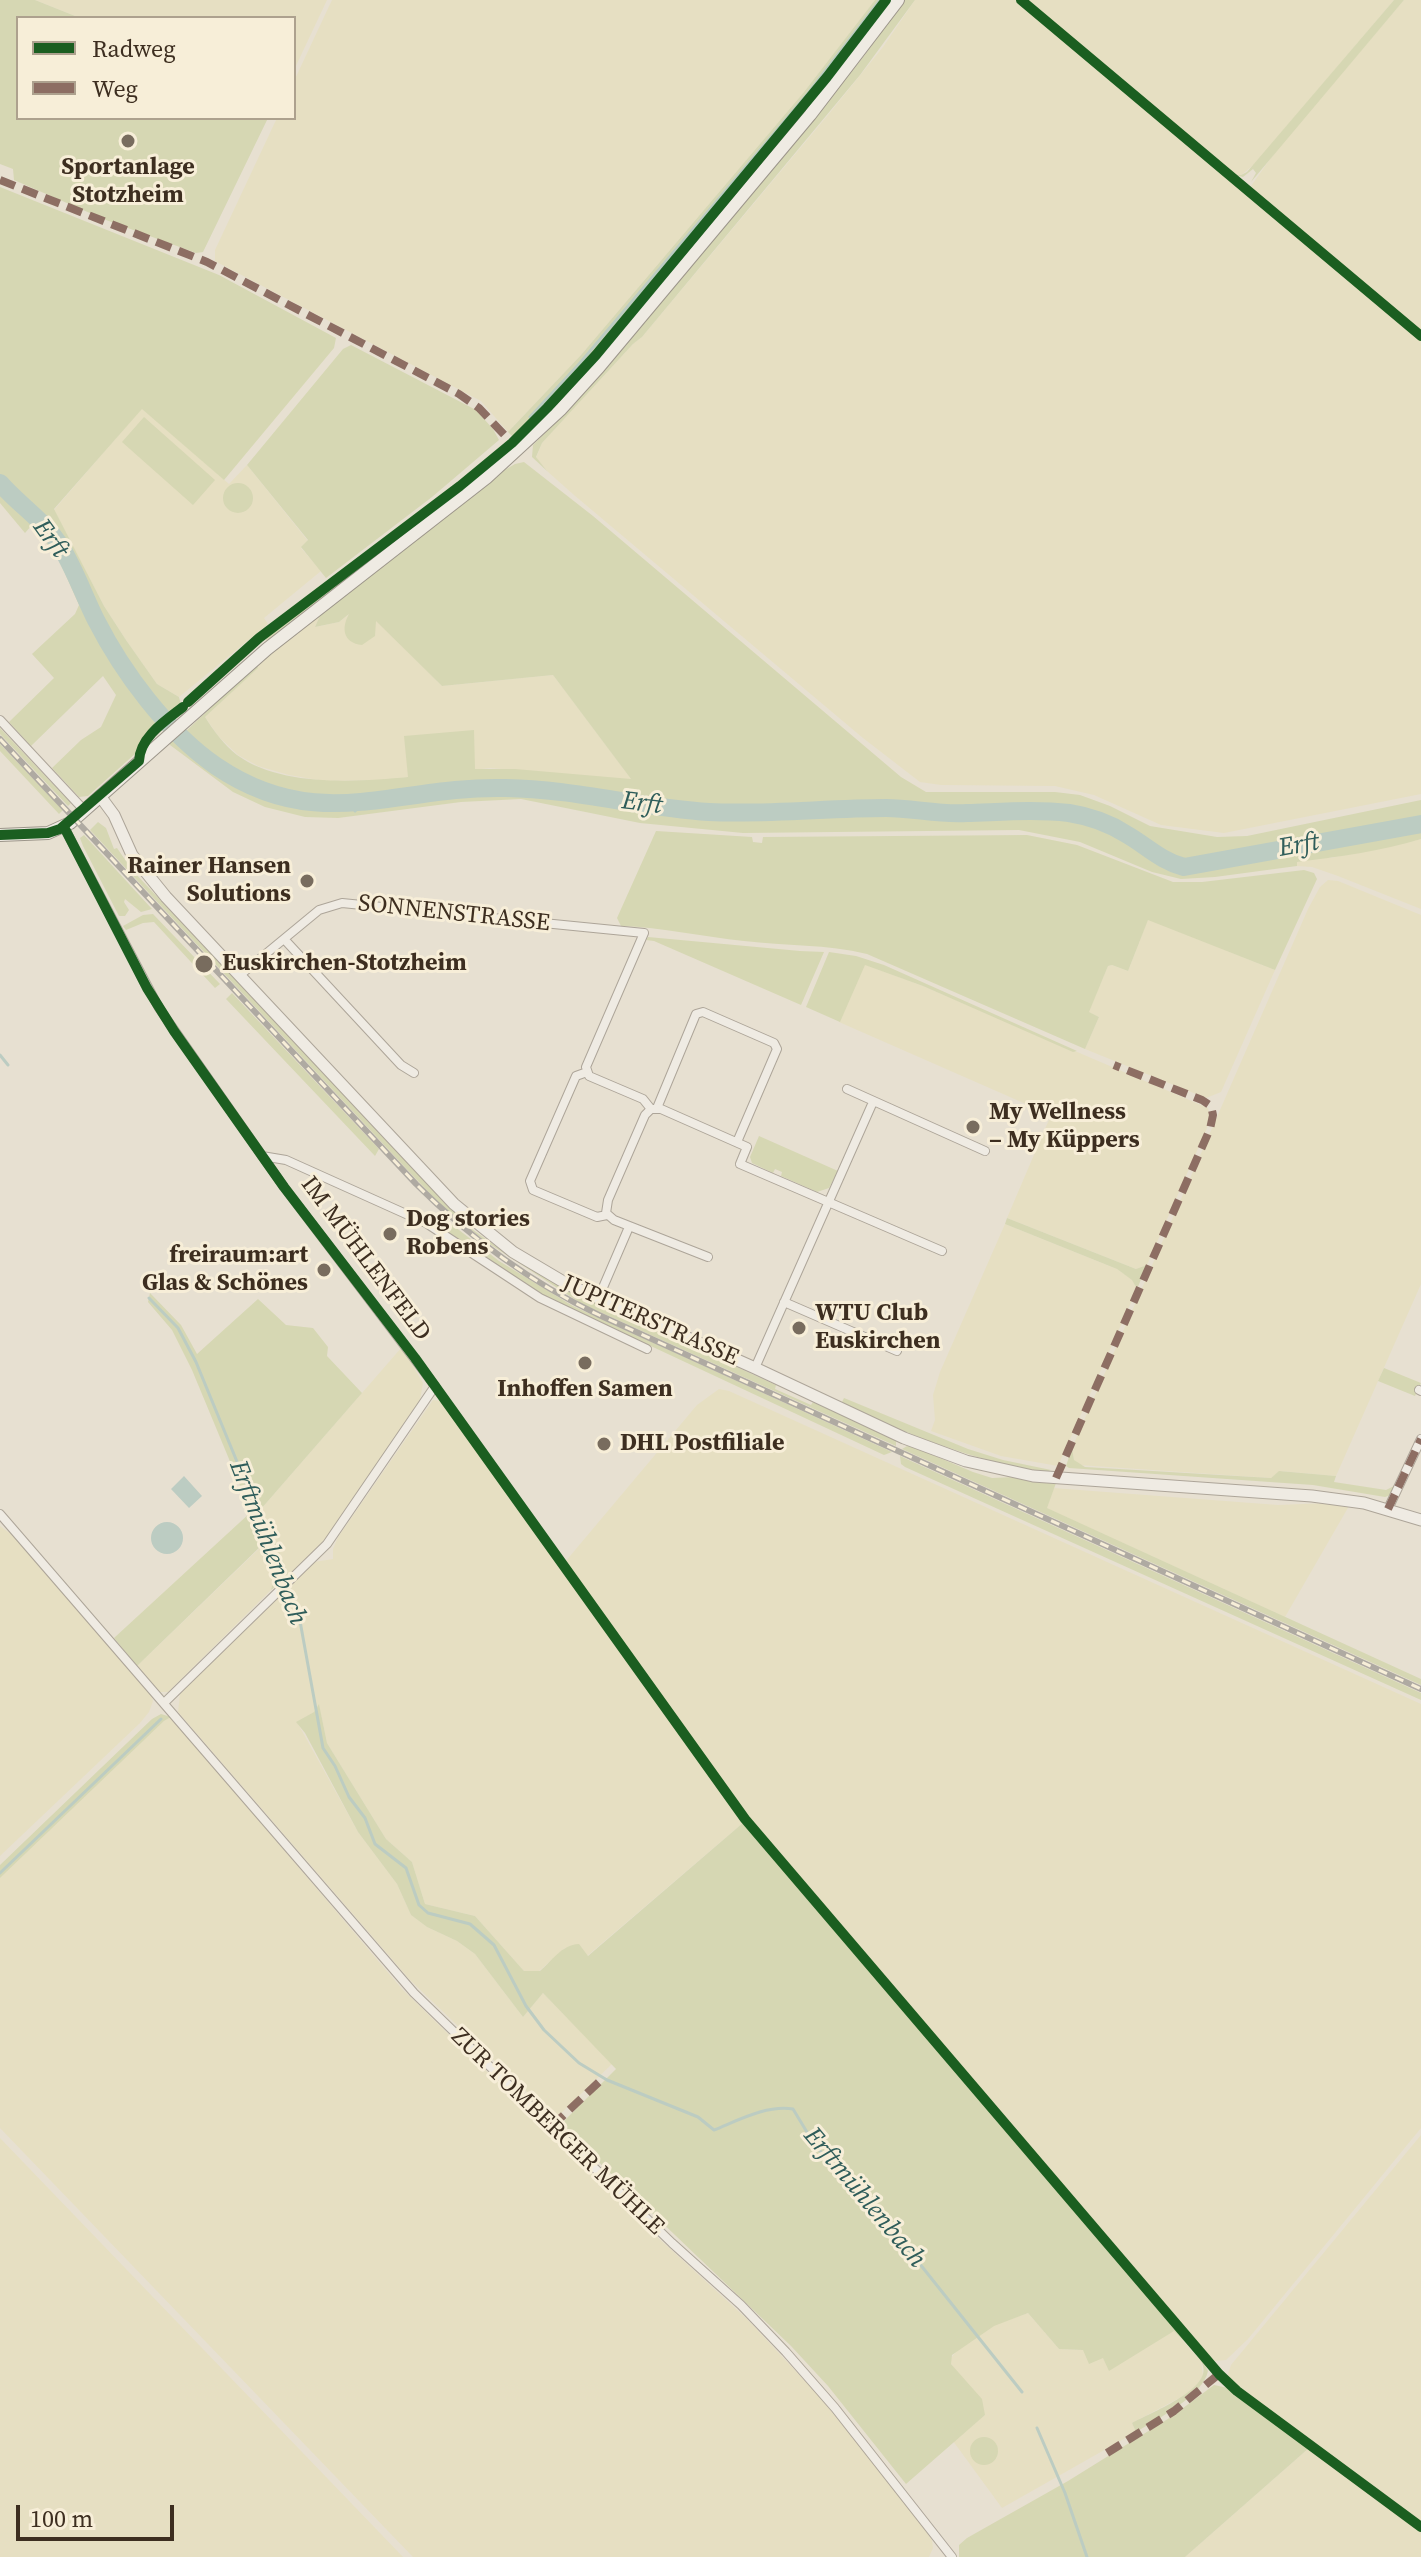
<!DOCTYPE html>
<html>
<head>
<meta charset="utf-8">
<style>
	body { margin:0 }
	#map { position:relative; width:1421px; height:2557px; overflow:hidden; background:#e7e0d1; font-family:"Source Serif 4",serif }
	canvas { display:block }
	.legend { position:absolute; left:16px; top:16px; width:280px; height:104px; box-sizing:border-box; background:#f7eed8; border:2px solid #ada18e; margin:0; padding:10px 14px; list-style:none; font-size:24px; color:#3d2e20 }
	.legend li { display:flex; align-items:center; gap:16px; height:40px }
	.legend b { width:40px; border:2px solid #ada18e }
	.scale { position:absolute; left:16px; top:2505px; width:158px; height:36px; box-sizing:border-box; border:4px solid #3d2e20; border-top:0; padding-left:10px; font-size:24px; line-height:28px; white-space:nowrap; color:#3d2e20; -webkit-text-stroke:6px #f7eed8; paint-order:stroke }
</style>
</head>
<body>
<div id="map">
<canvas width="1421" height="2557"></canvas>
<ul class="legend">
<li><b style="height:10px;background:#1b5e20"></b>Radweg</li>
<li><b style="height:10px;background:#8d6e63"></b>Weg</li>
</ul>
<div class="scale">100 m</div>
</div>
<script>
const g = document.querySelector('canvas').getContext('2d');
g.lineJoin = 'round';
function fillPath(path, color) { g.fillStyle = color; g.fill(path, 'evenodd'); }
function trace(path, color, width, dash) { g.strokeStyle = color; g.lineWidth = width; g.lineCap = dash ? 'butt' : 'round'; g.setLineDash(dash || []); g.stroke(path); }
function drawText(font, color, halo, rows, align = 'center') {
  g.font = font + ' "Source Serif 4",serif'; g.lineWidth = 6; g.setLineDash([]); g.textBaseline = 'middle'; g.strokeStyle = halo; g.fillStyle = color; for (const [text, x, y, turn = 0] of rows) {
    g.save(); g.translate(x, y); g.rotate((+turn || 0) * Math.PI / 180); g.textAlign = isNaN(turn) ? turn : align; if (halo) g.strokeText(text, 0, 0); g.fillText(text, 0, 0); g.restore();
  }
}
const farmland = new Path2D(`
	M35 0H327L294 70V18H80Z
	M332 0H875L804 92 581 355 508 432 481 401 215 261V250L277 118H294V81Z
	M915 0H1018L1421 339V794L1224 833 1161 825 1094 795 1055 786 941 785 920 782 863 738 574 495 547 471 536 458 542 443 551 433 633 344 642 337 828 115 883 47Z
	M1025 0H1394L1256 163 1241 175 1231 174Z
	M1404 0H1421V333L1257 195 1251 186 1280 145Z
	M142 408 229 484 247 465 308 541 301 548 321 571 264 618 268 624 179 697 157 684 126 640 104 606 54 510Z
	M359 602 442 686 553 675 632 780 490 768 383 780 324 781 289 775 258 766 238 755 219 737 205 717 257 668 256 665 322 611 315 627 339 622 352 612Z
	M1421 839V909L1338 876 1312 867 1297 866V862L1317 857 1331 858Z
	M1328 880 1338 881 1421 915V1284L1336 1476 1280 1471 1271 1478 1079 1465 1074 1460 1072 1448 1308 909 1320 887Z
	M1148 919 1275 970 1221 1092 1206 1098 1085 1049 1099 1017 1088 1012 1108 966 1112 965 1128 971Z
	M864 964 923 986 1208 1108 1210 1117 1207 1128 1147 1265 1136 1269 1007 1218 1051 1115 839 1022Z
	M1005 1224 1117 1269 1133 1280 1137 1289 1058 1466 1001 1456 931 1431 935 1420 933 1395 940 1372Z
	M402 1347 423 1383 420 1400 323 1544 289 1575 261 1509Z
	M719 1389 729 1391 1421 1704V2128L1248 2339 1226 2360 1214 2361 1204 2353 752 1822 565 1562 697 1405Z
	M433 1400 442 1401 744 1822 587 1956 565 1948 539 1971H524L475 1916 425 1904 412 1862 386 1839 327 1743 319 1705 314 1712 297 1722 358 1832 397 1884 411 1915 427 1927 457 1941 475 1954 523 2017 543 1993 612 2064 555 2119 410 1980 178 1712 180 1694 314 1562 333 1559V1549L338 1537Z
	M1053 1488 1278 1505 1329 1503 1349 1506 1285 1617 1046 1508Z
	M0 1526 15 1537 152 1696 153 1701 149 1712 140 1723 0 1856Z
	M264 1544 276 1571 271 1590 168 1692H160L137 1666Z
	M171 1717 402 1989 655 2235 747 2319 818 2395 902 2497 932 2540 933 2548 929 2557H413L0 2128V1878L164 1721Z
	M1421 2135V2524L1238 2389 1229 2380 1228 2374 1231 2365Z
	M0 2138 177 2322 403 2557H0Z
	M1028 2313 1059 2349 1083 2350 1103 2358 1174 2331 1201 2361 1203 2376 1198 2385 1185 2395 1132 2423 1136 2432 1002 2508 953 2441 985 2415 951 2364V2358L958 2349 994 2325Z
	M1309 2448 1421 2530V2557H1185Z`);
const green = new Path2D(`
	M0 0H35L80 18H18V118H268L203 252 196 253 106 220 14 180 13 169 0 164Z
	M875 0H883C808 104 722 200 640 298 620 322 534 430 512 436L508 432 581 355 804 92Z
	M888 0H892L840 70 616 339 552 411 520 438C584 375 639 305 697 237 762 159 829 82 888 0Z
	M905 0H915L860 75 642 337 633 344 542 443 536 457 547 471 532 457 533 445 567 411 810 124 864 56Z
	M1394 0H1404L1251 182 1256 173 1253 169 1243 177 1231 174 1241 175 1247 172Z
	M0 187 219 275 336 338 334 348 224 480 142 409 54 509 104 606 126 640 157 684 179 697 181 705 155 727 136 753 88 796 79 797 52 768 81 740 101 727 116 695 103 676 31 746 9 722 54 678 32 654 75 614 79 605 58 558 32 525 25 533 0 503Z
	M351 345 476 410 493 429 499 440 432 497 326 578 301 547 308 540 247 465 343 349Z
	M144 417 215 480 193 505 122 442Z
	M505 452 443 506 268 642 266 640 269 633 415 524Z
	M524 462 593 516 901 777 926 792H1055L1080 795 1110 806 1150 826 1217 837 1247 836 1421 800V839C1381 851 1338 857 1297 862V866L1215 877 1181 879 1152 872 1080 842 1019 830 743 833 640 823 521 799 461 802 338 818 305 817 265 807 233 792 170 745V742L178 738 209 765 228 769 200 748 185 732 256 665 258 668 205 717C214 731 224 745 237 755 281 787 357 782 408 777L404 736 474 730 475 769H515L631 779 553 675 442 686 376 621 375 636 362 645C343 643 341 628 349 614L339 622 315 627 322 611 503 471 515 464Z
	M223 498a15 15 0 1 1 30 0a15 15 0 1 1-30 0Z
	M0 728 71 803 68 806 0 734Z
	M0 744 63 810 59 814 0 751Z
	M98 822 106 828 114 849 117 848 133 871 469 1227 514 1259 564 1288 776 1385 775 1389 811 1405 813 1402 896 1440V1446L582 1304 485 1241 444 1208 413 1176 90 830Z
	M656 831 752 837 753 842 762 843 763 837 1027 835 1077 845 1173 882H1202L1304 870 1314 873 1317 879 1275 970 1148 920 1128 971 1112 965 1108 966 1089 1012 1099 1017 1085 1049 867 954C827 944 785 946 744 941 703 937 662 927 621 926L617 918Z
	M84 835 152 909 141 912 125 899 124 902 129 910 125 916H119L83 846 80 838Z
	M153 914 220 984 215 988 154 922 143 923 126 930 123 926 143 915Z
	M648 937 800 951 824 952 801 1005 654 941 646 940Z
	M829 952 856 956 884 965 1077 1051 1073 1052 923 986 865 965 840 1022 806 1007Z
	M232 993 379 1149 375 1156 226 999Z
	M759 1136 838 1171 829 1188 817 1192 781 1176 782 1172 775 1169 773 1173 752 1163 750 1157Z
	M1007 1218 1136 1269 1147 1265 1137 1289 1132 1280 1117 1269 1005 1224Z
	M450 1223 499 1261 573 1306 892 1452 884 1455 548 1298 445 1230Z
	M150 1293 181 1325 197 1354 258 1299 286 1325 313 1328 328 1347 327 1356 362 1393 261 1509 289 1575 271 1590 276 1571 263 1544 137 1666 114 1638 251 1512 192 1370 172 1330 148 1302Z
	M1384 1368 1421 1383 1415 1396 1378 1381Z
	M844 1398 968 1449 1003 1460 1051 1470 1046 1472C969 1460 911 1435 841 1404Z
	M909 1445 973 1472 992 1478 1014 1477 1056 1483 1047 1508 1421 1679V1685L902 1449Z
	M1072 1448 1074 1460 1085 1467 1271 1478 1279 1471 1336 1476 1334 1482 1386 1490 1396 1485 1391 1495 1385 1497 1313 1485 1069 1468 1066 1466Z
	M900 1456 1421 1693V1700L905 1467 901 1464Z
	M319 1704 327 1743 386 1839 412 1862 425 1904 475 1916 524 1971H540C552 1961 561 1945 579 1944L588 1956 744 1822 1200 2357 1208 2371C1203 2396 1157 2419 1136 2432L1132 2423C1150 2413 1210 2390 1203 2366 1200 2354 1183 2341 1174 2331L1109 2371 1103 2358 1089 2364 1083 2350 1059 2349 1028 2313 994 2326 952 2355 951 2364 982 2399 985 2415 906 2484 828 2386 791 2346 560 2125 616 2069 543 1993 523 2017 475 1954 457 1941 427 1927 411 1915 397 1884 358 1832 305 1733 296 1722 314 1712Z
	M161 1714 171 1717 164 1721 0 1878V1865L152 1719Z
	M1214 2385 1228 2388 1309 2448 1185 2557H959V2545L967 2538 1068 2481 1171 2417Z
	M970 2451a14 14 0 1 1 28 0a14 14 0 1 1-28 0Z`);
const water = new Path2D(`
	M184 1476 202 1496 189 1508 171 1489Z
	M151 1538a16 16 0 1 1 32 0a16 16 0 1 1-32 0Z`);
const stream = new Path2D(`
	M530 417 580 363 809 92 880 0
	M355 811 362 802
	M0 1055 8 1065
	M149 1298 178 1328 196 1362 298 1610 323 1748 335 1766 349 1797 365 1818 375 1844 406 1868 419 1905 428 1913 470 1924 494 1945 526 2006 544 2030 579 2063 607 2080 698 2117 714 2130C739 2120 766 2105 793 2109L816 2147 860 2189 1022 2392
	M0 1873 161 1719
	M1037 2428 1065 2493 1087 2557`);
const river = new Path2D(`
	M0 483C19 505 46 522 61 547 75 570 84 596 96 620 123 673 167 732 216 766 319 836 396 785 506 788 575 789 641 808 709 812 768 815 827 808 886 808 913 808 939 815 967 813 1001 812 1035 809 1069 813 1088 816 1109 823 1126 834 1147 846 1161 861 1184 867L1421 824`);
const minor = new Path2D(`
	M0 720 84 810
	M64 827 159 1008 284 1187 435 1386 327 1544 164 1703
	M284 939 401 1065 414 1073
	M239 976 319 910 342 903 644 933 586 1067 589 1076 643 1099 651 1109H661L747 1147 740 1164 942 1251
	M587 1072 576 1076 530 1181 533 1190 597 1217 607 1215
	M847 1089 985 1151
	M657 1108 696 1014 703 1012 774 1043 777 1049 737 1142
	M651 1109 645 1115 608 1200 606 1213 614 1220 708 1257
	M262 1156 286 1160 426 1223 540 1298 647 1349
	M598 1299 629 1227
	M784 1302 897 1351
	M755 1368 873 1102
	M1419 1390 1421 1391
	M1388 1509 1421 1439
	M0 1514 414 1993 672 2243 741 2305 786 2352 835 2408 952 2557`);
const tertiary = new Path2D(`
	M100 796 114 815 132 855 166 897 454 1204 513 1252 567 1284 755 1368 904 1438 966 1461 1033 1476 1312 1496 1364 1503 1421 1520`);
const secondary = new Path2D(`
	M0 835 48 833 70 823 267 649 486 478 561 409 599 367 810 115 898 0`);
const rail = new Path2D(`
	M0 739 416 1184C470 1238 530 1282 599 1315L1421 1689`);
const quiet = new Path2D(`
	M0 180 207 262 459 394 479 408 512 443
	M1056 1478 1210 1129 1213 1115 1211 1106 1202 1100 1114 1065
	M1388 1509 1421 1439
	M552 2126 600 2081
	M1107 2453 1174 2411 1219 2374`);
const cycleway = new Path2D(`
	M1021 0 1421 336
	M188 702 259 638 460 486 512 443 547 408 596 355 827 77 886 0
	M64 827 147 988 174 1031 284 1187 415 1358 745 1819 1219 2374 1237 2391 1421 2527
	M0 835 48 833 60 829 139 761C140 737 165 721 183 707`);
const markers = [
	[128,141,8,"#786c5e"],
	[307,881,8,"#786c5e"],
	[204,964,10,"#786c5e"],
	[973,1127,8,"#786c5e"],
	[390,1234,8,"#786c5e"],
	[324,1270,8,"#786c5e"],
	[799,1328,8,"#786c5e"],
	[585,1363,8,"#786c5e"],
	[604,1444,8,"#786c5e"]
];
const poiNames = [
	["Sportanlage",128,168,"center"],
	["Stotzheim",128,196,"center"],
	["Rainer Hansen",291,867,"right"],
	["Solutions",291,895,"right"],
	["Euskirchen-Stotzheim",222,964],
	["My Wellness",989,1113],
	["– My Küppers",989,1141],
	["Dog stories",406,1220],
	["Robens",406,1248],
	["freiraum:art",308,1256,"right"],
	["Glas & Schönes",308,1284,"right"],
	["WTU Club",815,1314],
	["Euskirchen",815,1342],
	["Inhoffen Samen",585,1390,"center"],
	["DHL Postfiliale",620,1444]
];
const streetNames = [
	["SONNENSTRASSE",454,914,6],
	["IM MÜHLENFELD",365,1259,53],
	["JUPITERSTRASSE",650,1321,24],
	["ZUR TOMBERGER MÜHLE",557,2132,44]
];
const waterNames = [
	["Erft",50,539,54],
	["Erft",642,804,7],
	["Erft",1299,846,-10],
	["Erftmühlenbach",267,1543,69],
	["Erftmühlenbach",864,2198,50]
];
fillPath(farmland, '#e6dfc2');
fillPath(green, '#d6d7b3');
fillPath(water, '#bcccc2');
trace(stream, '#bcccc2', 3);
trace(river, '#bcccc2', 18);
trace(minor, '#ada599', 10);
trace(tertiary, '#ada599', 13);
trace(secondary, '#9c958a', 14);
trace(minor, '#efebe3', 8);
trace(tertiary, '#efebe3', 11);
trace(secondary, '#efebe3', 12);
trace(rail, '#afaaa2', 6);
trace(rail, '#f7eed8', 3, [9]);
trace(quiet, '#8d6e63', 8, [16, 8]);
trace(cycleway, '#1b5e20', 10);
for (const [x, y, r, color] of markers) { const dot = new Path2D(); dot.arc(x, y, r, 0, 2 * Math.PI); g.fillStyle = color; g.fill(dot); trace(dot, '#f7eed8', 3); }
drawText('bold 24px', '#3d2e20', '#f7eed8', poiNames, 'left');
drawText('24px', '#3d2e20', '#f7eed8', streetNames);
drawText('italic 26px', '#2f5d5a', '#f7eed8', waterNames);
</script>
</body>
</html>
